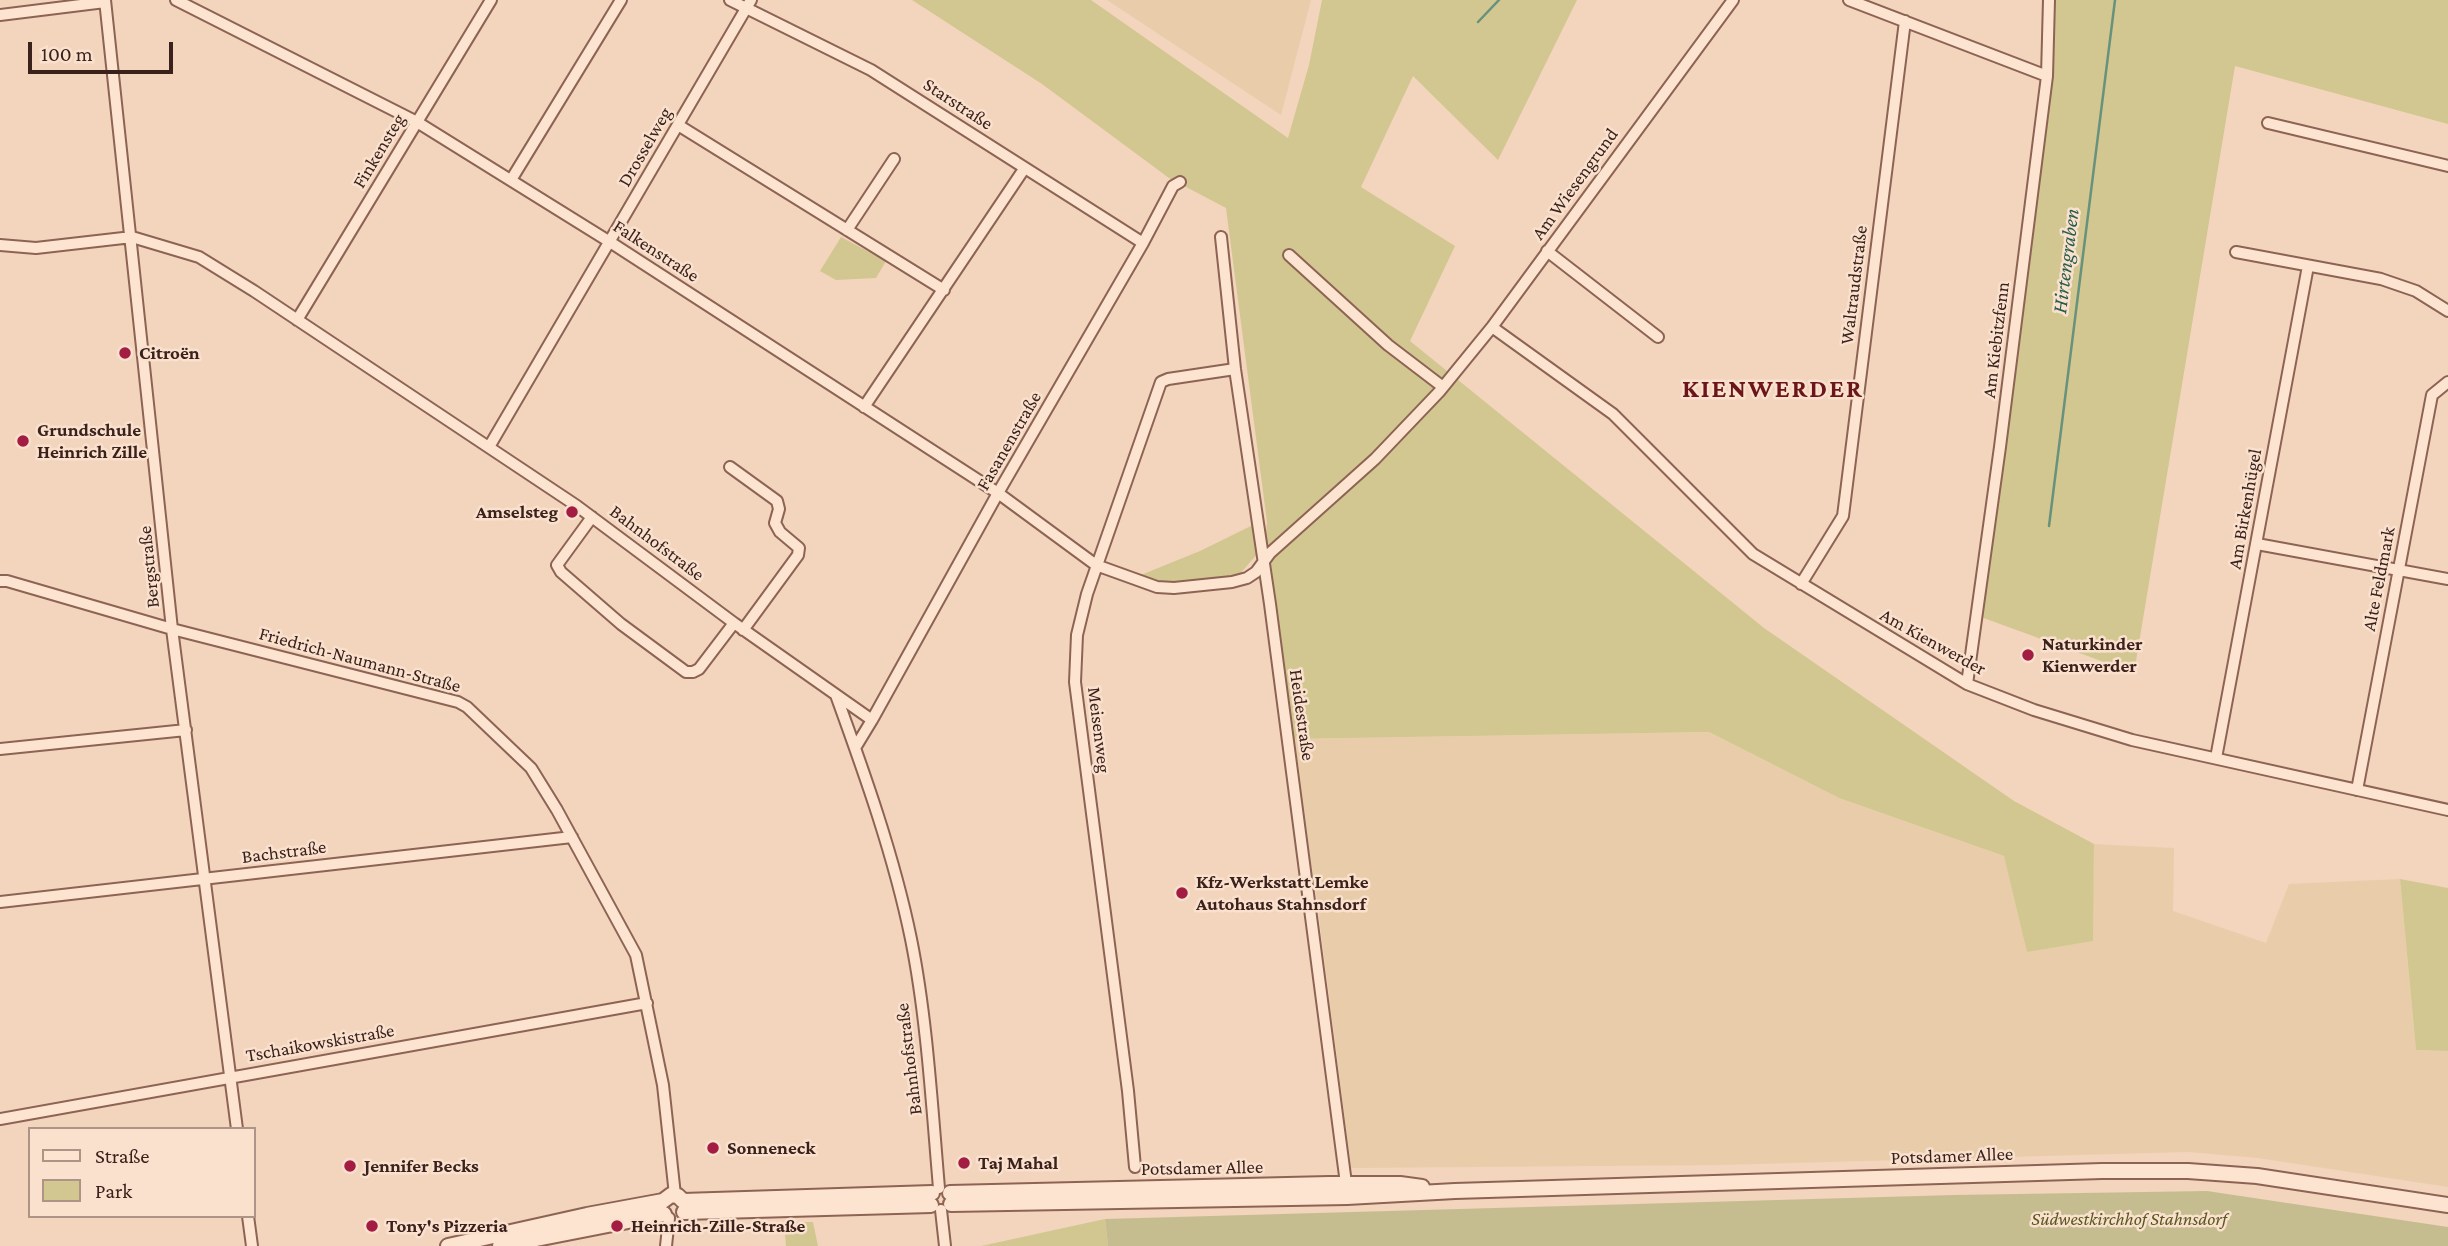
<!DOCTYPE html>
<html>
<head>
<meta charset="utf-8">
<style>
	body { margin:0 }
	#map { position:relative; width:2448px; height:1246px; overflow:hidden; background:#f3d4bd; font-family:"Crimson Pro",serif }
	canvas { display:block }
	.legend { position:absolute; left:28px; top:1127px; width:228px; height:91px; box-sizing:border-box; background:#f9e1ce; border:2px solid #ad9486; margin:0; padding:9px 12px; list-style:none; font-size:21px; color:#3a211b }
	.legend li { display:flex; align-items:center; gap:14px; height:35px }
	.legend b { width:35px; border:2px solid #ad9486 }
	.scale { position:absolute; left:28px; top:42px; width:145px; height:32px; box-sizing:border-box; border:4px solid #3a211b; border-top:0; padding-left:9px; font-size:21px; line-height:24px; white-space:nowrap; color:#3a211b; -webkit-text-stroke:5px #f9e1ce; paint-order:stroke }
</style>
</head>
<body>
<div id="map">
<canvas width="2448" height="1246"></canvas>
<ul class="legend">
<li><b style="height:9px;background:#fde4d1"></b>Straße</li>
<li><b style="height:19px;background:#d2c790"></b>Park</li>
</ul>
<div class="scale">100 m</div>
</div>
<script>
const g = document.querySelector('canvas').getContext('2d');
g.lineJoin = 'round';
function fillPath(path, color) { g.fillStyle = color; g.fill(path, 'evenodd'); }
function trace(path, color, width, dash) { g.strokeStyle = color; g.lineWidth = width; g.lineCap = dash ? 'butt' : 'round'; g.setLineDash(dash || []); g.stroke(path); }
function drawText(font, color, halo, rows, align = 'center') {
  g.font = font + ' "Crimson Pro",serif'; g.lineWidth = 5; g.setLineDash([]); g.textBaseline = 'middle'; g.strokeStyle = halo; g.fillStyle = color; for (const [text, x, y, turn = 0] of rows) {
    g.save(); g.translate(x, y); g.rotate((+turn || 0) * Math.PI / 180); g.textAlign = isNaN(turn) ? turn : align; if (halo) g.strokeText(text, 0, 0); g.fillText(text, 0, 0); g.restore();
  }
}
const farmland = new Path2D(`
	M1107 0H1311L1281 115Z
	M1709 732 1839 798 2004 856 2092 941 2094 844 2174 848 2173 911 2266 943 2289 884 2400 879 2416 1050 2448 1051V1187L2258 1158 2188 1152 1721 1165 1351 1168 1316 894 1287 739Z`);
const green = new Path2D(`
	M912 0H1091L1288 138 1309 65 1322 0H1577L1498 160 1413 76 1361 187 1455 246 1410 341 1764 628 2014 801 2094 844 2093 941 2027 952 2004 856 1839 798 1709 732 1287 739 1263 563 1267 522 1226 208 1169 178 1042 84Z
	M2053 0H2448V124L2235 66 2134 673 1981 617Z
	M841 237 886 261 876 278 836 280 820 271Z
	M1255 524 1259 552 1238 576 1174 586 1136 577 1200 551Z
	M2400 879 2448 888V1051L2416 1050Z
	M1105 1219 1108 1246H981Z
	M784 1222H813L818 1246H786Z`);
const cemetery = new Path2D(`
	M2207 1191 2448 1227V1246H1108L1105 1219 1954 1195Z`);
const stream = new Path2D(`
	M1478 22 1499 0
	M2049 526 2115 0`);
const minor = new Path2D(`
	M105 0 172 629 237 1129
	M176 0 417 122 610 242 998 493 1096 565 1157 587 1174 588 1232 582 1247 578 1256 572 1270 553 1375 459 1439 392 1492 327 1733 0
	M730 0 871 70 1143 243
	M1849 0 2047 76
	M0 15 105 2
	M2268 123 2448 166
	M678 125 944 290
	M511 180 621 0
	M847 230 894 159
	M1221 237 1235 369 1270 604 1347 1191
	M0 245 36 248 132 237 199 257 254 291 577 506 734 623 872 720
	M1547 251 1658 337
	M2236 252 2381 279 2416 291 2448 311
	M1289 255 1388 345 1443 387
	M297 320 491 0
	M1492 327 1613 414 1753 554 1967 684 2034 710 2132 740 2448 810
	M864 407 1024 169
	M489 447 751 0
	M730 467 777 501 779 509 775 523 780 532 799 548 798 555 743 630
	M592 517 557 565 561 572 621 624 686 672H693L699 669 734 623
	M2257 544 2448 579
	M0 581H7L172 629 458 702 467 707 531 768 557 810 636 955 663 1085 675 1195
	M1801 584 1843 516 1905 21
	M1967 684 2000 447 2047 76 2049 0
	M836 695C865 775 894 856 911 939 927 1018 932 1107 939 1188
	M855 748 872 720 998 493 1143 243 1173 186 1180 182
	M0 749 186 730
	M2216 758 2308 266
	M2357 790 2432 395 2448 382
	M0 902 572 837
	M0 1119 647 1003
	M1135 1167 1128 1091 1075 682 1077 635 1087 594 1161 382 1168 379 1235 369
	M941 1210 945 1246
	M248 1216 252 1246
	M666 1246 669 1218`);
const tertiary = new Path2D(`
	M950 1193 1329 1184H1400L1422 1187
	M683 1201 932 1193
	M951 1204 1347 1197 1455 1191 2102 1171H2188L2257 1176 2448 1205
	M684 1212 931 1205
	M448 1246 587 1215 663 1201 671 1195 678 1196 683 1201
	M500 1246 664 1214`);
const markers = [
	[125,353,7,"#a31d43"],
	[23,441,7,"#a31d43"],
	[572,512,7,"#a31d43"],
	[2028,655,7,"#a31d43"],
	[1182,893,7,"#a31d43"],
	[713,1148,7,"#a31d43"],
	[964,1163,7,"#a31d43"],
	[350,1166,7,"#a31d43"],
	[372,1226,7,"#a31d43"],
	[617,1226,7,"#a31d43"]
];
const streetNames = [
	["Starstraße",958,104,33],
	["Drosselweg",645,147,-60],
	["Finkensteg",379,151,-59],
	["Am Wiesengrund",1575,184,-54],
	["Falkenstraße",656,251,33],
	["Waltraudstraße",1854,285,-83],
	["Am Kiebitzfenn",1996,340,-83],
	["Fasanenstraße",1009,441,-60],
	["Am Birkenhügel",2245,509,-80],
	["Bahnhofstraße",657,543,37],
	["Bergstraße",149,567,-96],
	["Alte Feldmark",2379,579,-79],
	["Am Kienwerder",1933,642,29],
	["Friedrich-Naumann-Straße",360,660,15],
	["Heidestraße",1302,715,82],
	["Meisenweg",1099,730,83],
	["Bachstraße",284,852,-7],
	["Tschaikowskistraße",320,1043,-10],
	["Bahnhofstraße",909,1059,-97],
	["Potsdamer Allee",1952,1156,-2],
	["Potsdamer Allee",1202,1168,-1]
];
const poiNames = [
	["Citroën",139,353],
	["Grundschule",37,430],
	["Heinrich Zille",37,452],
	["Amselsteg",558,512,"right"],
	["Naturkinder",2042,644],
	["Kienwerder",2042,666],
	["Kfz-Werkstatt Lemke",1196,882],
	["Autohaus Stahnsdorf",1196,904],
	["Sonneneck",727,1148],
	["Taj Mahal",978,1163],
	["Jennifer Becks",364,1166],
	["Tony's Pizzeria",386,1226],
	["Heinrich-Zille-Straße",631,1226]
];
const parkNames = [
	["Südwestkirchhof Stahnsdorf",2129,1219]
];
const waterNames = [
	["Hirtengraben",2066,261,-83]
];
const districtNames = [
	["KIENWERDER",1773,389]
];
fillPath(farmland, '#e9cdaa');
fillPath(green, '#d2c790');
fillPath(cemetery, '#c5bd90');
trace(stream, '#68927c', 2.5);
trace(minor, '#8d6354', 14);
trace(tertiary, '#8d6354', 18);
trace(minor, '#fde4d1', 10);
trace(tertiary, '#fde4d1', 14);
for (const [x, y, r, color] of markers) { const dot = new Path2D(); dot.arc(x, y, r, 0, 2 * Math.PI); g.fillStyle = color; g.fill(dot); trace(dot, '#f9e1ce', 2.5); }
drawText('19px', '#3a211b', '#f9e1ce', streetNames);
drawText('bold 19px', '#3a211b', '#f9e1ce', poiNames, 'left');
drawText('italic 19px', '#59581f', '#f9e1ce', parkNames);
drawText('italic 21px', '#285c4a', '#f9e1ce', waterNames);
g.letterSpacing = '2px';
drawText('bold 26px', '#6c151b', '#f9e1ce', districtNames);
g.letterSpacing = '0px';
</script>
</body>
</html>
